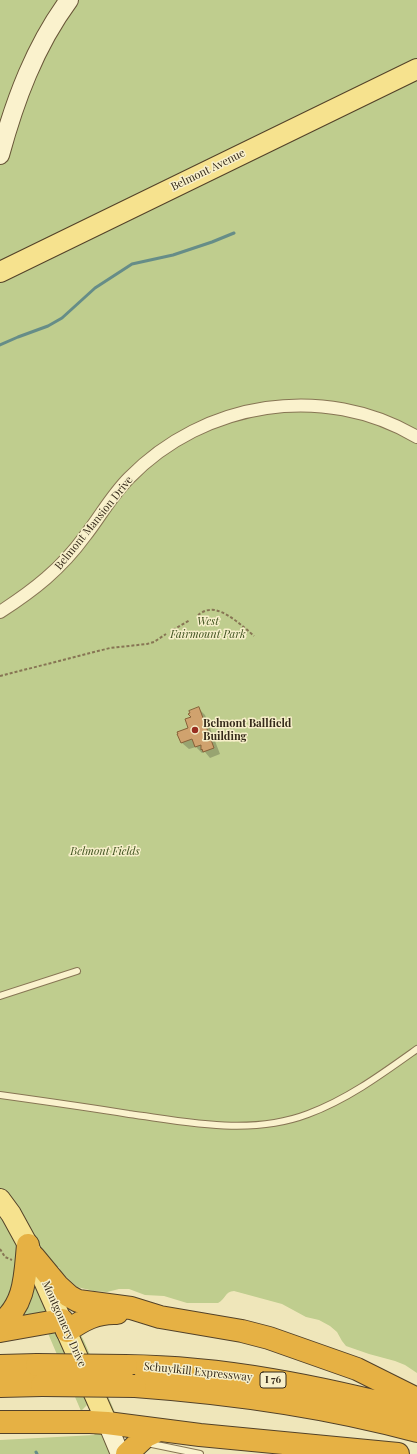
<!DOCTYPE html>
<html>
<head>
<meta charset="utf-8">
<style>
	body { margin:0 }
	canvas { display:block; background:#efe6ba }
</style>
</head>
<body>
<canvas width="417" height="1454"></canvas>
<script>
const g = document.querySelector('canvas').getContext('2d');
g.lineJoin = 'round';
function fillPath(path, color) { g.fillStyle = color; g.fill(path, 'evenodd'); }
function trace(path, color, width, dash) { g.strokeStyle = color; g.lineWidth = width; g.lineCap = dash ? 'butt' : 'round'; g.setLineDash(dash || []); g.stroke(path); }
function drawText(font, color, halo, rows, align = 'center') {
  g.font = font + ' "Playfair Display",serif'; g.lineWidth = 3; g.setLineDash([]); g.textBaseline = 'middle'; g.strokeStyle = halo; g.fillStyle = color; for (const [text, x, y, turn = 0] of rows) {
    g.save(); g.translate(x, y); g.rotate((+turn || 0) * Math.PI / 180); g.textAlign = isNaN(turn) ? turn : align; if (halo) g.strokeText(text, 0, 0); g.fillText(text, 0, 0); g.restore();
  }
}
const green = new Path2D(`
	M0 0H417V1373L405 1365 395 1361 369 1354 346 1346 342 1341 337 1332 330 1326 319 1320 306 1317 282 1304 234 1291C225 1291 225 1300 218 1303H187L164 1296 145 1295 129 1289H119L107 1292 94 1291 77 1287 61 1272 59 1267 52 1268 72 1318 84 1341 114 1410 129 1454H0V1440L95 1435 91 1431 103 1433 87 1405 81 1411 47 1331 56 1333 44 1311 43 1314 12 1322 16 1284 0 1315Z`);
const shadow = new Path2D(`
	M199 709 205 715 220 754 210 758 205 752 202 753 196 747 189 749 182 743 178 735 189 728 192 718Z`);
const stream = new Path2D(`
	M0 345 18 337 48 326 62 318 95 288 132 264 173 255 212 242 234 233
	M36 1452 37 1454`);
const building = new Path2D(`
	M199 707 214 748 203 752 202 749 201 750V745L195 747 192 739 181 743 177 734H178L177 732 188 728 185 719 191 717 188 714 190 713 189 711Z`);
const path = new Path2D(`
	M198 615C201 613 205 610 210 610 223 608 244 627 254 636
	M173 630 190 620
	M0 676 110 648 147 644 154 642 166 634
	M0 1249 5 1257 12 1260`);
const lane = new Path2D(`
	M0 996 77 971
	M0 1095C43 1101 86 1107 129 1114 188 1122 250 1136 308 1114 348 1099 382 1074 417 1049
	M147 1443 200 1454`);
const street = new Path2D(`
	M0 612C34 590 61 569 85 536 100 517 111 496 129 478 204 401 324 382 417 437`);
const secondary = new Path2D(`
	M0 155C15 100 35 46 69 0
	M107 1423 120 1454`);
const primary = new Path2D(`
	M0 272 417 69
	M0 1199 11 1214 28 1245 107 1423`);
const highway = new Path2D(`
	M34 1257 58 1286 69 1296 78 1301 131 1308 160 1317 242 1331 269 1338 357 1369 417 1399
	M0 1324C26 1304 25 1275 28 1245
	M0 1331 62 1320
	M67 1331C83 1320 97 1312 117 1313
	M0 1366 37 1365
	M126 1366C224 1367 322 1387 417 1412
	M0 1386 42 1385
	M135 1386C231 1393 325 1406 417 1431
	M0 1422H90L107 1423 200 1435 398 1454
	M127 1454 146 1436 159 1430`);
const highwayBridge = new Path2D(`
	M37 1365 126 1366
	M42 1385 135 1386`);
const markers = [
	[195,730,4,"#982e21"]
];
const shields = [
	[273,1380,26]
];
const shieldNames = [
	["I 76",273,1380]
];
const streetNames = [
	["Belmont Avenue",208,170,-26],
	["Belmont Mansion Drive",94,523,-51],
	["Montgomery Drive",64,1324,66],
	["Schuylkill Expressway",198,1372,6]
];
const parkNames = [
	["West",208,622],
	["Fairmount Park",208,635],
	["Belmont Fields",105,852]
];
const poiNames = [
	["Belmont Ballfield",203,724],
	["Building",203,737]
];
fillPath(green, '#bfcd8e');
fillPath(shadow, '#0003');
trace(stream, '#668d88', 3);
fillPath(building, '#d0a26e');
trace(building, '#876139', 1);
trace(lane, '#877554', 8);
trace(street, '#877554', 14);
trace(secondary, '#685537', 20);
trace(primary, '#534229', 22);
trace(highway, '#534229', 24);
trace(path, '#877554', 2, [3, 2]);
trace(lane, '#faf2cd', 6);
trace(street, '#faf2cd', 12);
trace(secondary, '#faf2cd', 18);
trace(primary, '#f6e28e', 20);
trace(highway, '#e6b144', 22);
trace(highwayBridge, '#534229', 24, []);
trace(highwayBridge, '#e6b144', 22);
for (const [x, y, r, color] of markers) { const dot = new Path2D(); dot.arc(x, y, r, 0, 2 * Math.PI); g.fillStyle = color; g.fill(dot); trace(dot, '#f7efca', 1.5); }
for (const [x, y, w] of shields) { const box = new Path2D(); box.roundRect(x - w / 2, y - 8, w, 16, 3); g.fillStyle = '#f7efca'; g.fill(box); trace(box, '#352a1a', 1); }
drawText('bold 10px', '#352a1a', null, shieldNames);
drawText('11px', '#352a1a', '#f7efca', streetNames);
drawText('italic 11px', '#3f521f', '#f7efca', parkNames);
drawText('bold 11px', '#352a1a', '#f7efca', poiNames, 'left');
</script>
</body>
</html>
